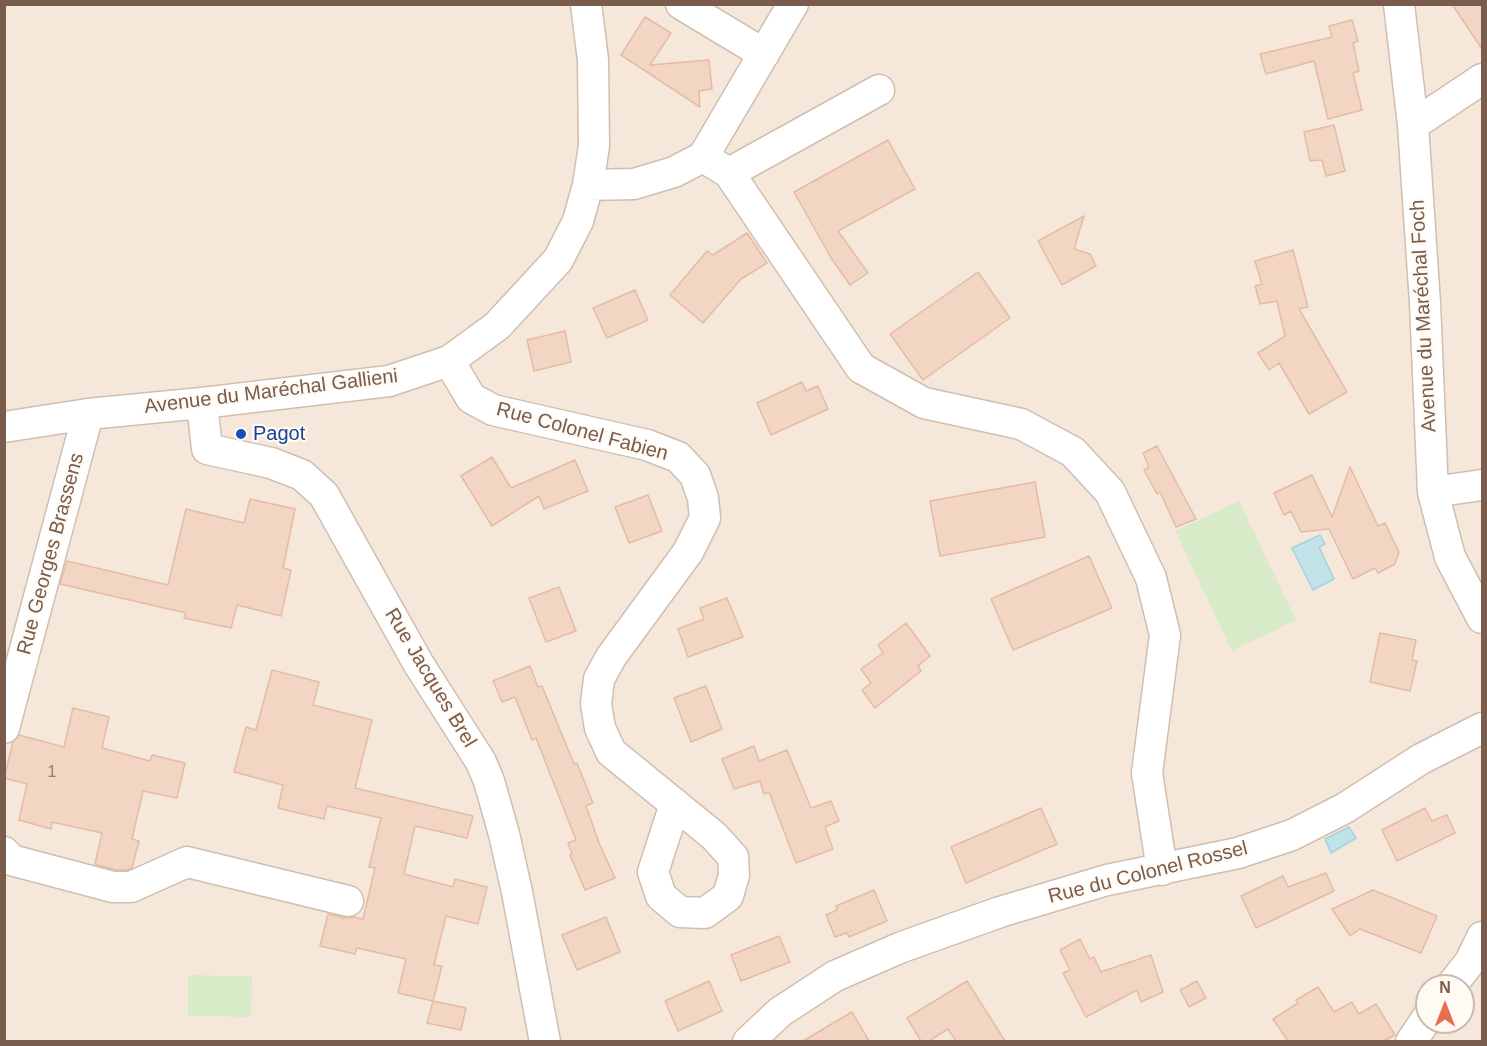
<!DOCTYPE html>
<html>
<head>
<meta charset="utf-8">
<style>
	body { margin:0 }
	#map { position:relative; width:1487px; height:1046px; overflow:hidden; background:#fdf6ec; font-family:Helvetica,sans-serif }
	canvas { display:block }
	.frame { position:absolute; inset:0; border:6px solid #7a5c4d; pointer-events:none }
	.north { position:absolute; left:1415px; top:974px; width:60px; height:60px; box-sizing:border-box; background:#fffaf3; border:2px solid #cabbb1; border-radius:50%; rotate:0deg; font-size:16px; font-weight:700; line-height:24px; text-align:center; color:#7a5c4d }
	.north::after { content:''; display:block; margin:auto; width:21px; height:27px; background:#e76f51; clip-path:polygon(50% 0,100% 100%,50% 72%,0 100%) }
</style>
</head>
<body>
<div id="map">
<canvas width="1487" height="1046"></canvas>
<div class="frame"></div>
<div class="north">N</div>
</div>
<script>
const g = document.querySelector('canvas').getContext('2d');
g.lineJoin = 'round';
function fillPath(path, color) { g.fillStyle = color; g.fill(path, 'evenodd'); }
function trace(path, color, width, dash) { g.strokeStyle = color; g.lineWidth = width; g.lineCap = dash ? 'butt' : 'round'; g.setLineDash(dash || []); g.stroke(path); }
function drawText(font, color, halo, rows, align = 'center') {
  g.font = font + ' Helvetica,sans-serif'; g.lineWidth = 4.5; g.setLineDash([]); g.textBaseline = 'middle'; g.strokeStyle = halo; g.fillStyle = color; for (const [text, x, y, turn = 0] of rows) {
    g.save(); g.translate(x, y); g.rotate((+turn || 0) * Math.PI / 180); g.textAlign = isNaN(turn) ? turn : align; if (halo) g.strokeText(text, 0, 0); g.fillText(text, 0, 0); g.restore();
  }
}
const residential = new Path2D(`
	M5 5H1482V1041L5 1042ZM1427 986H1463V1022H1427Z`);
const green = new Path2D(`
	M1239 501 1296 620 1232 651 1175 531Z
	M188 975 252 976 251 1017 188 1016Z`);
const water = new Path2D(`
	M1320 535 1325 544 1319 547 1334 579 1313 590 1292 548Z
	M1349 827 1356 838 1331 853 1325 839Z`);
const building = new Path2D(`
	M1452 4H1482V49Z
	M645 17 671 33 650 65 709 60 712 89 699 91 700 107 621 55Z
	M1352 20 1358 41 1353 43 1359 71 1353 73 1362 110 1328 119 1314 61 1266 74 1260 54 1332 37 1329 26Z
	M1334 125 1345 171 1326 176 1322 160 1310 161 1304 132Z
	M888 140 915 189 838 231 868 273 850 285 831 258 794 192Z
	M1084 216 1074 249 1090 254 1096 266 1062 285 1038 241Z
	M747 233 767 263 741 279 703 323 670 295 707 251 713 255Z
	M1293 250 1308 307 1299 309 1347 392 1309 414 1279 363 1269 370 1258 353 1285 336 1277 301 1260 304 1255 286 1262 284 1255 261Z
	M978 272 1010 318 923 380 890 334Z
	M635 290 648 320 607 338 593 308Z
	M565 331 571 362 534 371 527 340Z
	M802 382 806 391 818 386 828 409 771 435 757 403Z
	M1157 446 1196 519 1176 527 1160 492 1157 494 1144 470 1149 467 1143 453Z
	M492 457 511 488 575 460 588 491 544 509 539 496 492 526 461 476Z
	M1350 467 1378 526 1385 523 1399 552 1395 564 1378 573 1375 568 1353 579 1329 529 1301 532 1291 511 1284 515 1274 493 1312 475 1332 517Z
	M1035 482 1045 537 940 556 930 501Z
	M648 495 662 531 629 543 615 507Z
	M250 499 295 509 283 568 291 570 281 616 237 605 231 628 184 618 186 613 60 584 67 561 168 585 186 509 244 523Z
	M1089 556 1112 608 1013 650 991 599Z
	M559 587 576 631 546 642 529 598Z
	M727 598 743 637 688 657 678 629 704 619 700 608Z
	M906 623 930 656 918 666 921 671 875 708 862 690 871 683 861 669 883 653 878 645Z
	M1380 633 1416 640 1412 660 1417 661 1410 691 1370 682Z
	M530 666 538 687 542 686 574 764 577 763 593 803 586 806 599 843 615 878 585 890 570 855 572 854 568 843 576 840 536 738 532 740 515 697 502 702 493 681Z
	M272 670 319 682 313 705 372 720 355 788 473 816 467 838 415 826 404 874 453 887 455 879 487 887 478 924 446 916 434 965 442 966 433 1001 398 993 406 959 357 948 355 954 320 946 328 914 344 918 354 917 363 919 375 868 369 867 381 818 327 806 324 819 278 808 283 785 234 772 246 727 256 730Z
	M706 686 722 729 691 742 674 698Z
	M73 708 109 717 102 748 150 761 152 755 185 763 177 798 143 791 132 839 139 841 132 868 127 870H115L95 864 102 833 52 822 51 829 19 820 27 784 4 778 13 742 19 735 64 747Z
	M754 746 759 761 787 750 811 808 831 801 839 821 825 827 833 849 796 863 769 792 764 794 760 781 734 789 722 759Z
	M1041 808 1057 844 966 883 951 847Z
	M1425 808 1432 821 1447 815 1455 833 1397 861 1382 830Z
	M1326 873 1334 891 1256 928 1241 896 1283 876 1288 887Z
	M874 890 887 921 849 937 847 933 835 937 826 915 837 910 836 906Z
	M1373 890 1437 916 1421 953 1360 929 1350 936 1332 909Z
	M606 917 620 952 577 970 562 935Z
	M779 936 790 962 741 981 731 955Z
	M1080 939 1090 959 1094 957 1101 972 1151 955 1163 992 1141 1002 1137 990 1086 1017 1063 973 1070 970 1060 950Z
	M709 981 722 1011 678 1031 665 1001Z
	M967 981 1005 1041H956L948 1029 929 1041H921L907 1018Z
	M1197 981 1206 998 1189 1007 1180 990Z
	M1318 987 1334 1012 1352 1002 1359 1014 1376 1004 1395 1035 1383 1041H1288L1273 1019 1298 1003 1296 1000Z
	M433 1001 466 1008 461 1030 427 1023Z
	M852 1012 869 1041H803Z`);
const minor = new Path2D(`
	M681 4 764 54
	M1399 4 1413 125 1425 303 1433 492 1450 557 1482 618
	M1413 125 1482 79
	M703 157 729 173 861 368 924 403 1021 424 1073 452 1110 492 1151 578 1165 635 1147 773 1162 870
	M729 173 879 90
	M588 185 634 184 674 172 703 157 793 4
	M449 361 471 398 493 410 647 445 678 457 695 475 703 498 705 518 688 552 611 657 599 679 596 704 600 728 611 752 714 836 733 857 734 875 728 896 705 913 680 912 661 896 653 872 675 804
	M202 403 207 449 271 463 302 475 324 495 418 663 481 762 489 781 504 834 517 892 545 1042
	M4 427 88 414 202 403 389 381 449 361 497 326 558 260 578 221 588 185 594 146 593 60 586 4
	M1433 492 1482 485
	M4 728 88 414
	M4 852 11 860 113 887H131L187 862 348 901
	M1451 986 1470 962 1482 937
	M748 1042 780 1012 835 976 902 947 1000 912 1107 880 1238 853 1292 835 1345 808 1421 759 1482 728
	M1411 1042 1427 1018`);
const markers = [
	[241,434,6,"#1a4fb4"]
];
const numberNames = [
	["1",52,773]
];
const streetNames = [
	["Avenue du Maréchal Foch",1424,316,-93],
	["Avenue du Maréchal Gallieni",271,392,-7],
	["Rue Colonel Fabien",582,432,15],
	["Rue Georges Brassens",51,554,-75],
	["Rue Jacques Brel",430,678,59],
	["Rue du Colonel Rossel",1148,873,-14]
];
const transitNames = [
	["Pagot",253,434]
];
fillPath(residential, '#f5e8da');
fillPath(green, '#d8ecc9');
fillPath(water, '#bfe3e8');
trace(water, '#a5d3da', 1.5);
fillPath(building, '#f3d5c3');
trace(building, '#e6bba3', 1.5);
trace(minor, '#d1beb0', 33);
trace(minor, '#fff', 30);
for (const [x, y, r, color] of markers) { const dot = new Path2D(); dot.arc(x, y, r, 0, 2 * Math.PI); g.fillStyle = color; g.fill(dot); trace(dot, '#fffaf3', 2); }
drawText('16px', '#987a6a', null, numberNames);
drawText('20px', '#7a5c4d', '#fffaf3', streetNames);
drawText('20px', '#164399', '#fffaf3', transitNames, 'left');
</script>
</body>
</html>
